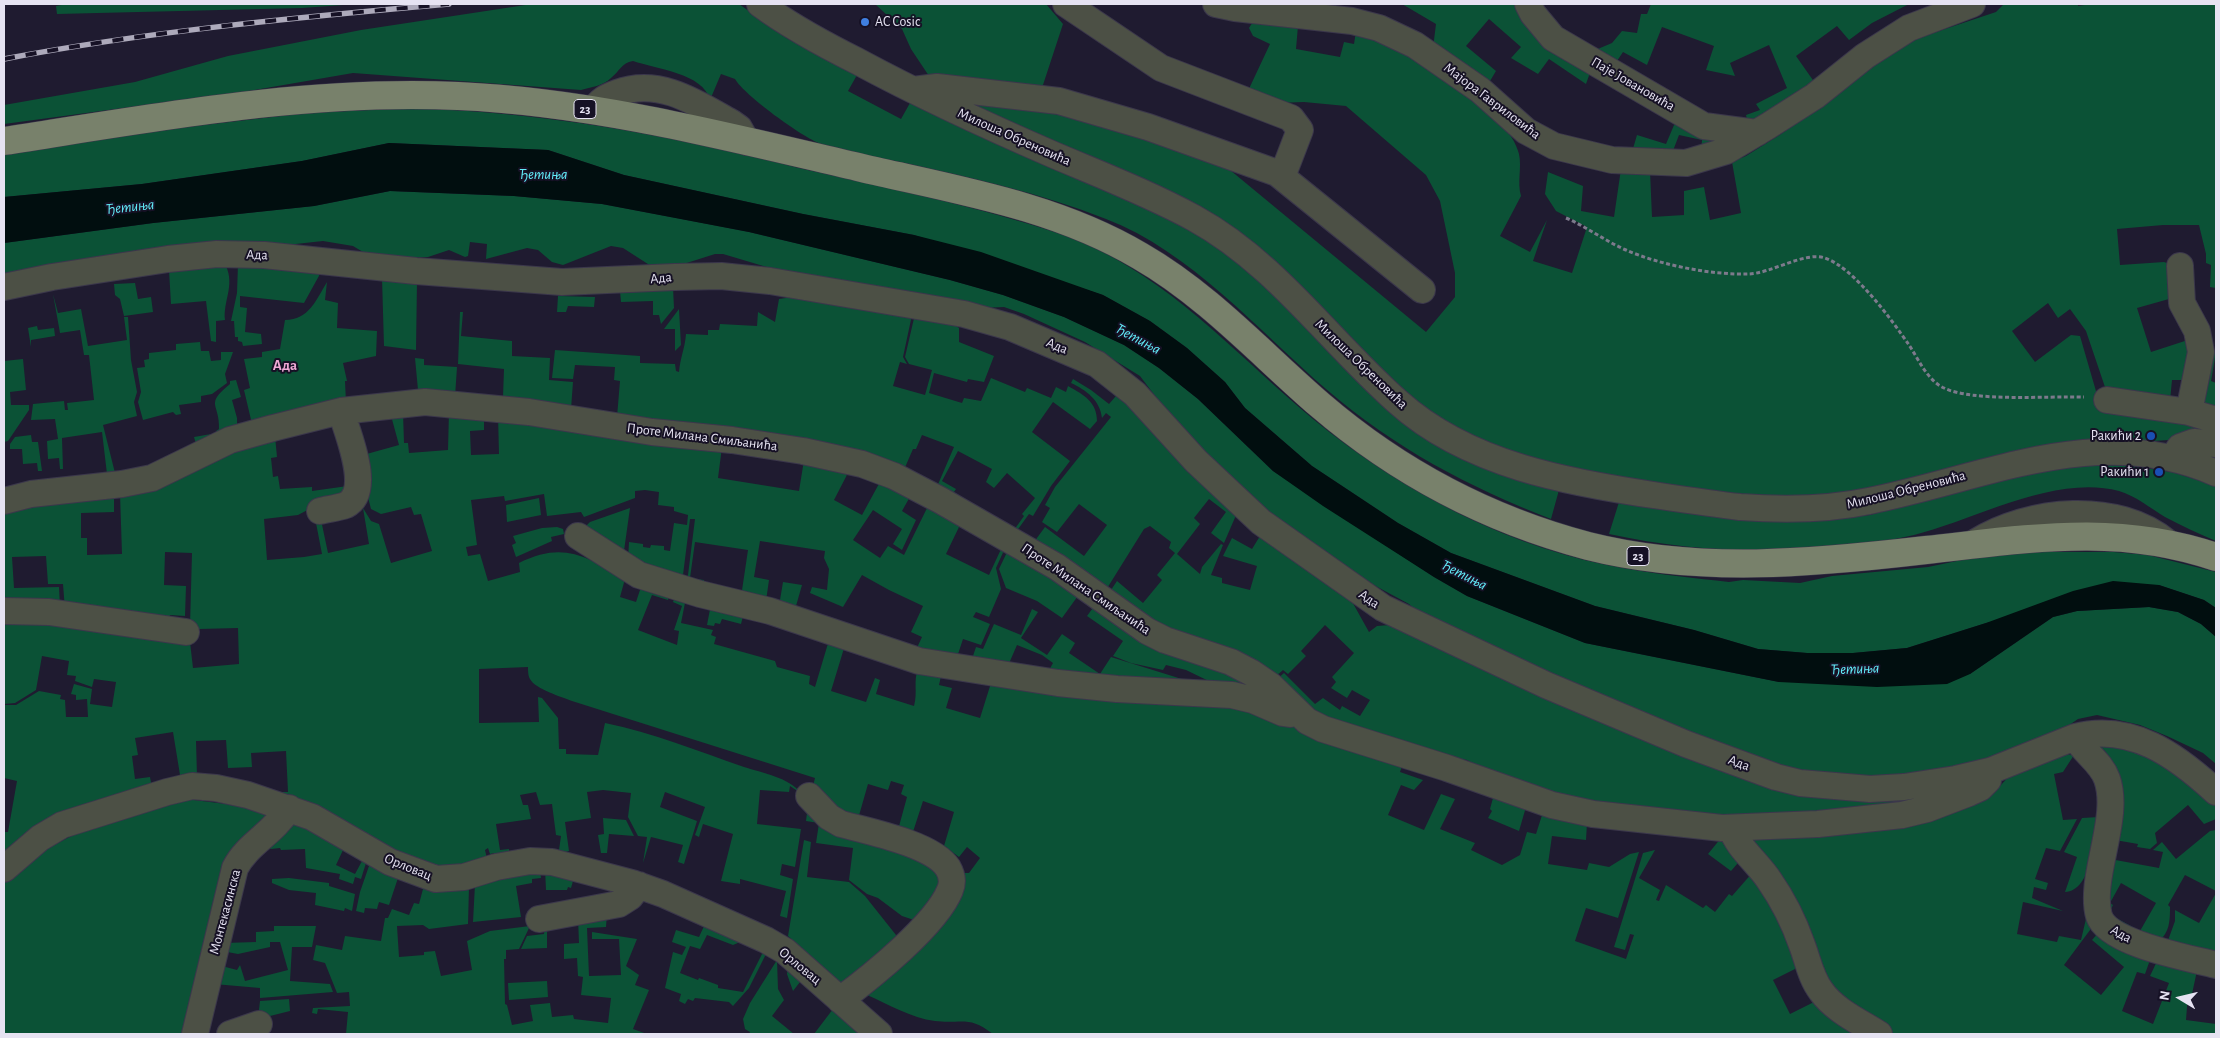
<!DOCTYPE html>
<html>
<head>
<meta charset="utf-8">
<style>
	body { margin:0 }
	#map { position:relative; width:2220px; height:1038px; overflow:hidden; background:#1f1b30; font-family:"Alegreya Sans",sans-serif }
	canvas { display:block }
	.frame { position:absolute; inset:0; border:5px solid #e6e3f2; pointer-events:none }
	.north { position:absolute; left:2155px; top:973px; width:50px; height:50px; -webkit-text-stroke:4px #161125; paint-order:stroke; rotate:279deg; font-size:14px; font-weight:700; line-height:20px; text-align:center; color:#e6e3f2 }
	.north::after { content:''; display:block; margin:auto; width:18px; height:22px; background:#e6e3f2; clip-path:polygon(50% 0,100% 100%,50% 72%,0 100%) }
</style>
</head>
<body>
<div id="map">
<canvas width="2220" height="1038"></canvas>
<div class="frame"></div>
<div class="north">N</div>
</div>
<script>
const g = document.querySelector('canvas').getContext('2d');
g.lineJoin = 'round';
function fillPath(path, color) { g.fillStyle = color; g.fill(path, 'evenodd'); }
function trace(path, color, width, dash) { g.strokeStyle = color; g.lineWidth = width; g.lineCap = dash ? 'butt' : 'round'; g.setLineDash(dash || []); g.stroke(path); }
function drawText(font, color, halo, rows, align = 'center') {
  g.font = font + ' "Alegreya Sans",sans-serif'; g.lineWidth = 4; g.setLineDash([]); g.textBaseline = 'middle'; g.strokeStyle = halo; g.fillStyle = color; for (const [text, x, y, turn = 0] of rows) {
    g.save(); g.translate(x, y); g.rotate((+turn || 0) * Math.PI / 180); g.textAlign = isNaN(turn) ? turn : align; if (halo) g.strokeText(text, 0, 0); g.fillText(text, 0, 0); g.restore();
  }
}
const green = new Path2D(`
	M67 4H357L302 8 57 14 56 6Z
	M532 4H739L788 39 857 75 848 91 901 119 910 103 1186 227 1247 268 1392 414 1559 490 1551 519C1467 486 1396 449 1326 389 1259 331 1190 251 1106 219 1041 193 972 178 905 163 877 157 848 153 821 144 802 137 744 95 735 79L721 74 710 100C703 73 656 69 633 61 621 63 620 71 611 78 603 86 591 87 581 90L353 73 243 92 4 124V105L135 82 228 56 361 30Z
	M875 4H1046L1063 24 1041 91 929 76 911 49 902 29Z
	M1402 4H1521L1592 67 1586 84 1549 59 1538 74 1511 58 1521 47 1489 19 1466 46 1496 71 1487 86 1433 48 1436 24Z
	M1651 4H1909L1872 23 1849 40 1837 26 1796 56 1815 83 1749 128 1746 115 1760 110 1756 104 1787 88 1769 45 1730 63 1735 76 1706 70 1714 46 1662 27 1647 65 1623 52 1615 64 1593 51 1612 43 1622 31 1637 33 1641 14H1647Z
	M2004 4H2078V6L2091 4H2216V288L2210 287 2211 265 2206 263V254L2199 225H2163L2117 229 2120 265 2164 262 2175 266 2176 297 2137 308 2151 352 2191 339 2189 380H2172L2170 401 2107 393 2086 331 2070 309 2058 318 2048 303 2012 331 2035 362 2071 335 2080 336 2098 398 2215 425 2184 439 2138 442 1865 490 1798 497 1741 495 1609 477 1557 466 1495 446 1463 432 1436 416 1407 395 1275 262 1237 231 968 103 1024 108 1070 117 1133 134 1230 170 1426 332 1455 297V273L1440 201 1426 175 1346 106 1304 102 1275 103 1247 93 1270 44 1253 36 1249 28 1254 20 1298 26 1296 49 1340 57 1344 42 1354 44 1356 31 1369 33C1407 55 1510 110 1519 154 1522 168 1517 182 1521 196L1500 236 1530 252 1547 220 1533 261 1572 273 1587 227 1556 211 1545 194 1548 172 1583 186 1581 211 1614 217 1621 169 1650 171 1652 217 1684 215V191L1704 187 1710 220 1741 213 1732 162 1746 156 1781 134 1900 44 1996 12Z
	M410 108C514 111 615 126 717 148 752 155 787 166 822 173 876 185 930 197 983 211 1022 222 1063 232 1099 250 1184 293 1242 360 1313 419 1404 493 1512 550 1629 569 1662 575 1695 578 1729 582L1743 580 1800 583 1832 576 1928 567 1981 556 2029 552H2113L2148 555 2216 572V608L2204 600 2159 585 1986 623 1907 648 1853 653H1807L1758 649 1694 630 1595 606 1451 553 1398 523 1312 466 1245 408 1225 382 1187 348 1150 321 1103 295 914 235 803 214 624 175 548 150 389 143 302 161 142 184 4 197V154L187 127 306 113Z
	M1677 118 1705 139 1714 141 1701 155 1702 140 1679 135 1671 156 1632 152 1637 135 1666 144Z
	M390 191 514 196 602 204 676 218 749 232 950 280 1003 295 1064 317 1124 345 1159 368 1198 399 1273 471 1434 577 1467 596 1585 643 1779 682 1970 674 2053 617 2077 611 2149 607 2178 612 2201 624 2216 637V764L2203 753 2167 736 2140 725 2097 715 2078 719 2056 734 2002 757 1901 778 1807 774 1717 746 1425 619 1409 604 1344 569 1269 516 1171 417 1140 376 1085 342 1024 314 1004 307 982 308 770 268 723 254H715L674 267 651 266 623 248 611 246 563 265 552 262 538 250 527 248 486 259 487 244 470 242 468 256 465 257 449 250 428 257 406 258 363 252 353 246 323 241 4 276V243L153 223 314 206Z
	M238 264 320 274 304 303 240 296V307L247 308 245 332 261 334 262 344 243 346 242 342 238 341V337H235L234 321H231L237 293Z
	M226 266C235 286 223 301 225 320L216 321V342L211 341 206 301 171 304 169 270Z
	M382 278 417 281 416 350 384 346Z
	M327 282 325 300 338 303 337 328 377 331 376 356 343 363 347 381H345L346 402 252 424 244 390 250 388 244 359 262 357V352L280 349 285 320C309 320 316 300 327 282Z
	M135 283 138 299 151 297 153 312 124 316 120 299 115 295 114 284Z
	M673 287 674 308 661 324 659 315H653V301L621 302 620 291Z
	M53 294 58 313 81 309 88 346 127 340 124 317H128L131 360 137 392 134 402 137 416 103 425 115 473 107 474 102 432 62 438 63 469H60L59 458 48 459 47 441 58 439 55 419 31 420 33 404 64 401 65 410H68L67 403 94 400 89 355H84L80 330 60 333Z
	M558 296 595 297 594 307 568 306 566 312H557Z
	M793 297 912 315 903 357 907 364 900 362 893 386 925 395 932 370 909 364 905 357 915 314 955 325 959 328V342L994 356 984 382 968 379 967 382 934 373 929 393 962 403 964 398 981 401 991 378 1025 392 1027 388 1051 398 1056 387 1066 392 1068 386C1084 395 1097 402 1097 421L1090 429 1053 402 1032 432 1070 461 1051 486 1033 516 1029 514 1016 532 1014 530 1024 516 1022 514 1035 498 1007 473 994 488 986 482 992 469 958 451 942 481 956 489 954 492 960 496 958 500 936 489 954 447 922 435 916 449H913L903 472 617 417 620 381 614 380 615 367 575 365 573 379 552 378 555 350 640 356V363L675 364 676 371 679 372C680 358 685 348 686 334L708 335V330H719L720 324 757 326 758 312 775 322 779 299Z
	M679 309 681 345 675 351V329H664Z
	M460 312H463L461 336 512 341V356L550 358 549 380 573 382 571 409 503 397 504 369 458 364Z
	M37 326 38 330 54 328 55 336 31 340V347L28 328Z
	M200 342 201 351H209L211 361 221 360V352H233L225 374 227 383 212 394 201 396V402L179 405 181 414 176 415 173 412 143 420 138 402 141 392 137 368 145 367 144 360 149 359V353L176 350V344Z
	M2210 350 2216 352 2211 381 2216 383V415L2196 409Z
	M415 358 424 359V365L457 367 455 397 418 390Z
	M23 359 26 390 10 392 11 405H29V410L8 441 4 442V361Z
	M1073 379 1091 390 1109 404 1116 396 1140 415 1237 513 1224 543 1211 533 1226 512 1209 499 1194 518 1200 524 1177 554 1200 574 1202 567 1221 544 1223 545 1211 575 1222 578V583L1250 590 1257 566 1223 556 1232 538 1252 549 1260 536 1350 598 1369 632 1377 626 1390 625 1771 787 1966 786 1901 807 1726 818 1580 801 1491 773 1467 760 1440 755 1319 717 1277 679 1284 673 1315 704 1323 698 1340 710 1342 706 1360 716 1370 700 1352 690 1347 698 1331 688 1336 682 1332 677 1354 653 1325 625 1301 651 1306 656 1288 674 1283 670 1275 677 1168 631 1109 593 1117 581 1143 603 1162 580 1157 575 1175 553 1169 548 1171 542 1150 526 1144 529 1106 590 1034 542 1045 527 1084 556 1107 525 1079 504 1057 532 1042 522 1050 508 1045 505 1055 487 1111 417 1106 413 1102 418C1100 400 1086 390 1071 383Z
	M236 380 241 397 232 400 237 418V429L196 444 194 437 217 433 216 431 219 429C220 403 204 405 230 384V381Z
	M449 411 484 414V430L470 431 471 455 499 454 498 415 722 447 718 478 799 491 804 460 850 469 834 500 862 515 881 480 911 495 902 511 916 520 902 550 893 544 902 529 873 510 853 540 880 558 888 546 904 555 929 504 960 525 946 554 989 575 1002 547 1006 546 996 568 1001 589 989 617 976 612 973 617 990 624 981 645 963 639 957 657 915 652 922 637 911 632 923 606 889 590 862 575 843 607 810 593 812 587 827 590 829 569 824 558 825 551 760 541 754 577 769 580 766 601 741 597 748 550 695 542 690 578 704 580 703 587 687 583 695 519H690L682 583 628 560 629 542 643 544V547L650 548 651 545 664 546V550L670 551 674 523 687 525 688 515 674 511V507L658 505 659 492 645 490 635 491V498L584 517 581 512 547 516 544 494 505 501 504 496 471 500 477 545 466 547 468 556 480 554 488 581 520 572 519 563C563 541 586 556 625 579L620 597 636 602 642 584 670 593 668 600 652 595 638 630 677 645 679 631 674 630 682 606 673 602 676 594 685 603 681 623 713 630 711 635 716 637 714 644 775 661 777 667 810 676 809 684 815 687 829 640 845 645 831 691 866 702 875 678 880 680 876 694 914 706C918 691 913 683 918 668L942 672 939 685 952 688 946 708 980 718 991 683 1217 699 1403 763 1400 772 1423 780 1414 790 1401 785 1388 815 1424 830 1441 794 1455 799 1440 829 1475 843 1471 850 1502 865 1520 855 1527 832 1536 834 1543 812 1587 823 1586 840 1552 836 1548 864 1587 870 1589 863 1609 867 1630 854 1639 852 1618 918 1586 908 1575 941 1626 959 1634 935 1630 934 1625 950 1614 947 1643 853 1655 850 1639 878 1660 890 1656 900 1659 901 1666 885 1703 908 1706 905 1715 912 1729 894 1732 896 1753 872 1805 964 1773 980 1790 1014 1818 1000 1868 1034H993C969 1015 962 1024 935 1021 911 1018 888 1004 867 995L963 873H969L980 858 967 847 959 857 944 846 954 812 923 801 911 838 898 830 907 797 901 794 904 785 891 781 888 790 868 784 858 819 852 823 812 790 815 778 572 701C562 697 535 689 530 679 528 676 528 670 528 667L479 669V723L539 722 538 697 542 698 558 718 559 749H566V754L598 755 605 723C653 733 698 751 744 767 762 773 789 777 802 794L790 786 789 792 760 790 757 824 801 829 795 867 782 864 780 875 793 879 787 918 780 916 786 891 740 879V884L721 881 733 834 703 824 699 837 695 835 705 807 665 792 660 807 697 821 684 864 678 862 683 845 651 837 643 863 647 837 638 836 628 817 631 793 603 790 587 792 591 818 565 822 569 851 561 853 559 850 561 836 556 835 552 804 540 805 536 792 520 795 523 805H528L531 819 496 824 500 850 509 849V856L495 861 494 853 490 854 488 848 485 850 488 863 439 873 261 792H288L286 751 251 753 252 767 228 768 226 740 196 741 197 776 181 781 173 732 135 738 138 755 132 756 135 779 150 777 152 788 4 859V832H8L17 781 4 778V705H16L39 691 61 695 60 699 65 700 66 717H88L87 699 76 700V695L71 694 74 684 92 689 90 704 112 707 116 682 94 679 92 687 75 681 76 676 67 675 69 661 42 656 36 690 15 703 4 704V616L23 621 190 642 193 668 239 664 238 628 199 629 190 626 192 553 165 552 164 585 186 586 185 616 170 615 168 625 65 610 63 584H48L46 556 12 557 14 588 59 587 60 606 4 605V511L114 494V512L81 513V538H87V555L122 554 120 494 224 452 275 436 277 457 271 458 273 477 278 476 280 489 312 487V491L355 485 298 515 264 519 267 560 304 557 322 554 316 523 320 515 328 553 369 544 363 508 371 521 379 524 391 563 432 551 421 514 414 515 411 507 381 514 371 509 363 478V455L399 445 390 412H403L404 443H408L409 453 448 450Z
	M31 435 32 442H38L42 471H38L37 463 23 464 22 449H10V444L15 437Z
	M2124 465 2172 472 2216 486V541C2199 534 2182 526 2165 517 2150 508 2136 496 2119 491 2054 474 1975 520 1914 535 1818 557 1704 555 1609 534L1619 502 1834 519 1870 515 1998 479 2067 466Z
	M539 498 541 515 507 522 506 505Z
	M630 508 623 558 585 527 590 522Z
	M557 527 563 529 564 534 551 537 552 541 516 557 512 545 516 543 513 536 542 528Z
	M1009 548 1080 593 1062 618 1037 601 1006 588 999 569Z
	M783 582 802 585 796 606H779Z
	M711 604 744 612 741 624 722 619 720 624 715 623 714 626 707 625Z
	M1095 605 1224 667 1262 690 1217 685 1186 670 1166 665 1163 670 1131 663 1113 656 1123 641 1087 616Z
	M1032 609 1038 612 1021 638 1047 655 1062 634 1075 643 1069 653 1100 674 1111 657 1185 680 1047 674 1053 663 1042 655 1017 645 1007 668 971 662 976 647 983 649 994 624 1021 635Z
	M2094 743 2123 745 2187 778 2216 806V819L2204 824 2188 805 2155 833 2157 843 2150 849 2137 847 2138 844 2115 840 2117 769 2105 751Z
	M2064 754 2074 755 2063 772 2054 774 2063 820 2077 819 2060 851 2046 848 2035 879 2048 883 2046 890 2034 887 2032 898 2063 911 2023 902 2017 934 2057 942 2059 936 2081 940 2089 906 2093 926 2064 965 2101 995 2124 967 2092 940 2099 932 2150 960 2145 974 2137 972 2122 1011 2153 1024 2169 983 2150 976 2159 957 2198 966 2192 994H2188L2186 1020 2216 1024V1034H1887L1838 1002 1747 837 1985 797 2000 786 2013 772Z
	M1493 798 1526 807 1519 831 1488 818 1492 811 1490 809Z
	M186 799 234 805 274 816 250 838 186 1034H4V883L29 858 83 830Z
	M808 805 916 852 945 882 914 920 902 916 878 898 867 894 849 880 853 848 816 843 819 823 806 821Z
	M2099 817C2095 837 2092 891 2065 892L2077 857 2064 852 2082 818Z
	M603 818 626 820 634 836 609 834 607 853H601L598 835 604 834Z
	M296 820 344 848 336 865 355 874 362 861 366 863 361 879 355 877 353 884 339 879 340 874 306 868 305 849 281 850 280 848 271 849 265 844Z
	M2216 830V891L2185 875 2168 905 2170 907C2170 917 2170 929 2163 937L2147 939 2109 914 2140 931 2156 903 2121 883 2110 903 2113 905 2108 915 2110 859 2159 868 2163 852 2153 850 2162 842 2176 859 2210 831Z
	M1721 838 1744 856 1731 871 1708 854Z
	M804 840 811 842 807 877 849 882 865 896 896 935 898 941 843 987 788 936Z
	M370 863 398 878 389 905 379 902 377 909 365 908 364 913 356 911 360 892Z
	M540 869 541 878 532 879V883L516 886 521 917 473 922 475 884Z
	M545 869 575 874 571 888 568 887 567 890H546Z
	M289 878 329 883V886L355 894 352 911 345 908 344 911 315 905 316 893 289 890 272 883V879Z
	M469 887 468 924 429 929 423 925 397 926 399 957 424 955V952L435 951 441 976 472 970 467 941 490 931 530 926 519 949 506 950V959H504L505 1004 507 1005 512 1025 533 1021 530 1005 550 1003 552 1017 573 1015 574 1019 608 1023 611 998 581 995 583 977 578 976 577 958 564 959V944L579 943 578 918 607 913 606 927 587 928 589 976 621 975 619 939H592V932L637 939 626 966 639 975 635 985 649 990 633 1029 647 1034H346L348 1012 318 1009 317 1014 312 1013 313 1008 350 1006 349 992 337 993 325 963 313 960 316 945 342 950 345 936 381 941 385 918H388L392 909 409 915 414 903 419 904 423 889 447 891Z
	M2216 893V958L2166 946 2175 921V910L2199 923Z
	M545 924H547V948L521 949 527 936 544 934Z
	M705 924 740 942 733 945 707 935 700 949 690 946 680 973 698 980 699 978 718 985V988L743 992 764 950 767 952 749 988 733 1006 729 1002 695 998 693 1001 688 999 685 1004 679 1001 681 994 665 988 673 952 682 955 686 947 672 942 676 930 699 937Z
	M274 926H316L312 947H292L290 981 330 984 333 992 260 998V988L214 984 218 965 237 970 240 965 245 981 288 970 280 942H270V947L238 954 222 951 224 943 256 942V932L274 931Z
	M777 960 778 989 784 1000 772 1016 794 1034H749L750 1032 745 1029 743 1019 750 1003Z
	M788 965 867 1034H814L833 1009 800 982 793 991 787 974Z
	M547 981 548 997 509 1000 508 983Z
	M289 999 290 1011 258 1019 260 1001Z`);
const water = new Path2D(`
	M389 143 548 150 624 175 803 214 914 235 981 252 1103 295 1150 321 1187 348 1225 382 1245 408 1312 466 1398 523 1451 553 1595 606 1694 630 1758 649 1807 653H1853L1907 648 1986 623 2073 591 2113 581 2159 585 2204 600 2216 608V637L2201 624 2178 612 2149 607 2077 611 2053 617 1970 674 1947 684 1877 687 1779 682 1585 643 1467 596 1434 577 1323 506 1273 471 1198 399 1159 368 1124 345 1064 317 1003 295 950 280 749 232 602 204 514 196 390 191 314 206 153 223 4 243V197L142 184 302 161Z`);
const path = new Path2D(`
	M1566 218C1587 227 1605 241 1626 250 1660 265 1711 275 1748 274 1770 274 1805 251 1825 258 1854 268 1892 320 1909 345 1919 360 1927 380 1944 388 1972 402 2049 396 2084 397`);
const minor = new Path2D(`
	M760 4C791 27 823 44 857 61 922 96 987 126 1054 155 1101 175 1150 194 1194 218 1276 263 1329 341 1398 402 1468 465 1570 483 1660 496 1687 500 1714 504 1740 507 1783 510 1827 510 1869 501 1986 478 2097 421 2216 473
	M1216 4 1235 8 1352 21 1379 28 1415 45 1480 90 1526 131 1554 146 1612 160 1686 163 1726 151 1768 126 1815 96 1865 56 1909 28 1972 4
	M1528 4 1533 14 1553 38 1704 126 1757 133
	M913 90 937 87 1059 101 1148 127 1277 173 1285 169 1300 130 1291 118 1161 68 1066 4
	M593 111C600 100 606 97 617 93 659 77 697 103 732 123L739 128 747 142
	M1277 173 1422 290
	M2180 266 2182 303 2197 331 2201 352 2189 412
	M4 287 52 277 168 259 217 254 264 255 416 271 562 282 675 277 721 276 770 281 964 314 1010 327 1097 364 1135 394 1196 461 1261 522 1383 608 1546 685 1686 744 1776 777 1800 783 1870 789 1904 787 1956 779 1990 771 2075 737C2131 722 2177 756 2216 792
	M2107 400 2189 412 2216 420
	M2174 457 2180 447 2194 442 2216 444
	M4 501 31 494 122 484 152 478 230 440 273 428 341 411 425 402 529 412 652 432 732 440 803 451 862 464 894 476 940 500 1057 567 1147 631 1165 640 1231 662 1252 673 1271 686 1307 721 1323 729 1447 768 1552 805 1593 814 1722 828 1818 824 1902 815 1927 809 1969 793 1980 788 1988 780
	M320 511C328 509 338 508 346 505 373 491 347 433 341 411
	M578 536 639 575 700 594 770 611 919 661 1058 683 1117 689 1232 695 1253 700 1283 713 1290 714 1296 711
	M1976 542C2029 509 2117 500 2168 543
	M4 611 49 612 186 632
	M2075 737C2084 753 2101 762 2107 779 2114 799 2109 824 2105 844 2101 865 2093 895 2099 916 2108 944 2190 958 2216 965
	M809 796 829 817 841 824C867 831 933 844 948 868 952 875 953 883 950 890 936 925 871 977 840 1000
	M1731 828C1738 848 1757 862 1769 880 1783 900 1794 922 1802 945 1808 961 1811 978 1821 991 1834 1010 1860 1022 1879 1034
	M4 869 40 838 62 825 167 792 192 786 216 788 248 795 312 817 390 862 436 879 464 877 496 867 530 861 552 862 632 883 663 894 766 940 785 951 879 1034
	M539 919 619 904 630 897 639 885
	M195 1034 235 868C247 844 274 833 289 808
	M230 1034 259 1024`);
const major = new Path2D(`
	M4 141C153 118 306 89 458 96 595 102 729 137 862 168 957 190 1056 206 1140 256 1208 295 1262 355 1320 405 1398 472 1490 520 1588 546 1699 574 1814 563 1926 550 2028 539 2116 523 2216 557`);
const rail = new Path2D(`
	M4 59C150 31 300 17 449 4`);
const markers = [
	[865,22,5,"#3f7fe0"],
	[2151,436,5,"#1a4fb4"],
	[2159,472,5,"#1a4fb4"]
];
const shields = [
	[585,109,22],
	[1638,556,22]
];
const shieldNames = [
	["23",585,109],
	["23",1638,556]
];
const poiNames = [
	["AC Cosic",875,22,"left"],
	["Ракићи 2",2141,436],
	["Ракићи 1",2149,472]
];
const streetNames = [
	["Паје Јовановића",1633,84,30],
	["Мајора Гавриловића",1492,101,37],
	["Милоша Обреновића",1014,137,24],
	["Ада",257,255,2],
	["Ада",661,278,-5],
	["Ада",1057,346,22],
	["Милоша Обреновића",1361,364,44],
	["Проте Милана Смиљанића",702,437,7],
	["Милоша Обреновића",1906,490,-14],
	["Проте Милана Смиљанића",1086,589,34],
	["Ада",1369,599,34],
	["Ада",1739,763,20],
	["Орловац",408,867,22],
	["Монтекасинска",225,912,-75],
	["Ада",2121,934,29],
	["Орловац",800,966,39]
];
const waterNames = [
	["Ђетиња",543,174],
	["Ђетиња",130,207,-6],
	["Ђетиња",1138,339,28],
	["Ђетиња",1464,575,27],
	["Ђетиња",1855,669,-2]
];
const neighbourhoodNames = [
	["Ада",285,365]
];
fillPath(green, '#0b5236');
fillPath(water, '#010e0f');
trace(minor, '#3b374b', 28);
trace(major, '#3b374b', 29);
trace(path, '#7d7a8c', 3, [4, 2.5]);
trace(minor, '#4c5045', 26);
trace(major, '#78816b', 28);
trace(rail, '#adaabb', 5.5);
trace(rail, '#161125', 4, [11]);
for (const [x, y, r, color] of markers) { const dot = new Path2D(); dot.arc(x, y, r, 0, 2 * Math.PI); g.fillStyle = color; g.fill(dot); trace(dot, '#161125', 2); }
for (const [x, y, w] of shields) { const box = new Path2D(); box.roundRect(x - w / 2, y - 9.5, w, 19, 4); g.fillStyle = '#161125'; g.fill(box); trace(box, '#e6e3f2', 1); }
drawText('bold 12px', '#e6e3f2', null, shieldNames);
drawText('14px', '#e6e3f2', '#161125', poiNames, 'right');
drawText('14px', '#e6e3f2', '#161125', streetNames);
drawText('italic 15px', '#62ecf9', '#161125', waterNames);
drawText('bold 15px', '#eea8d4', '#161125', neighbourhoodNames);
</script>
</body>
</html>
